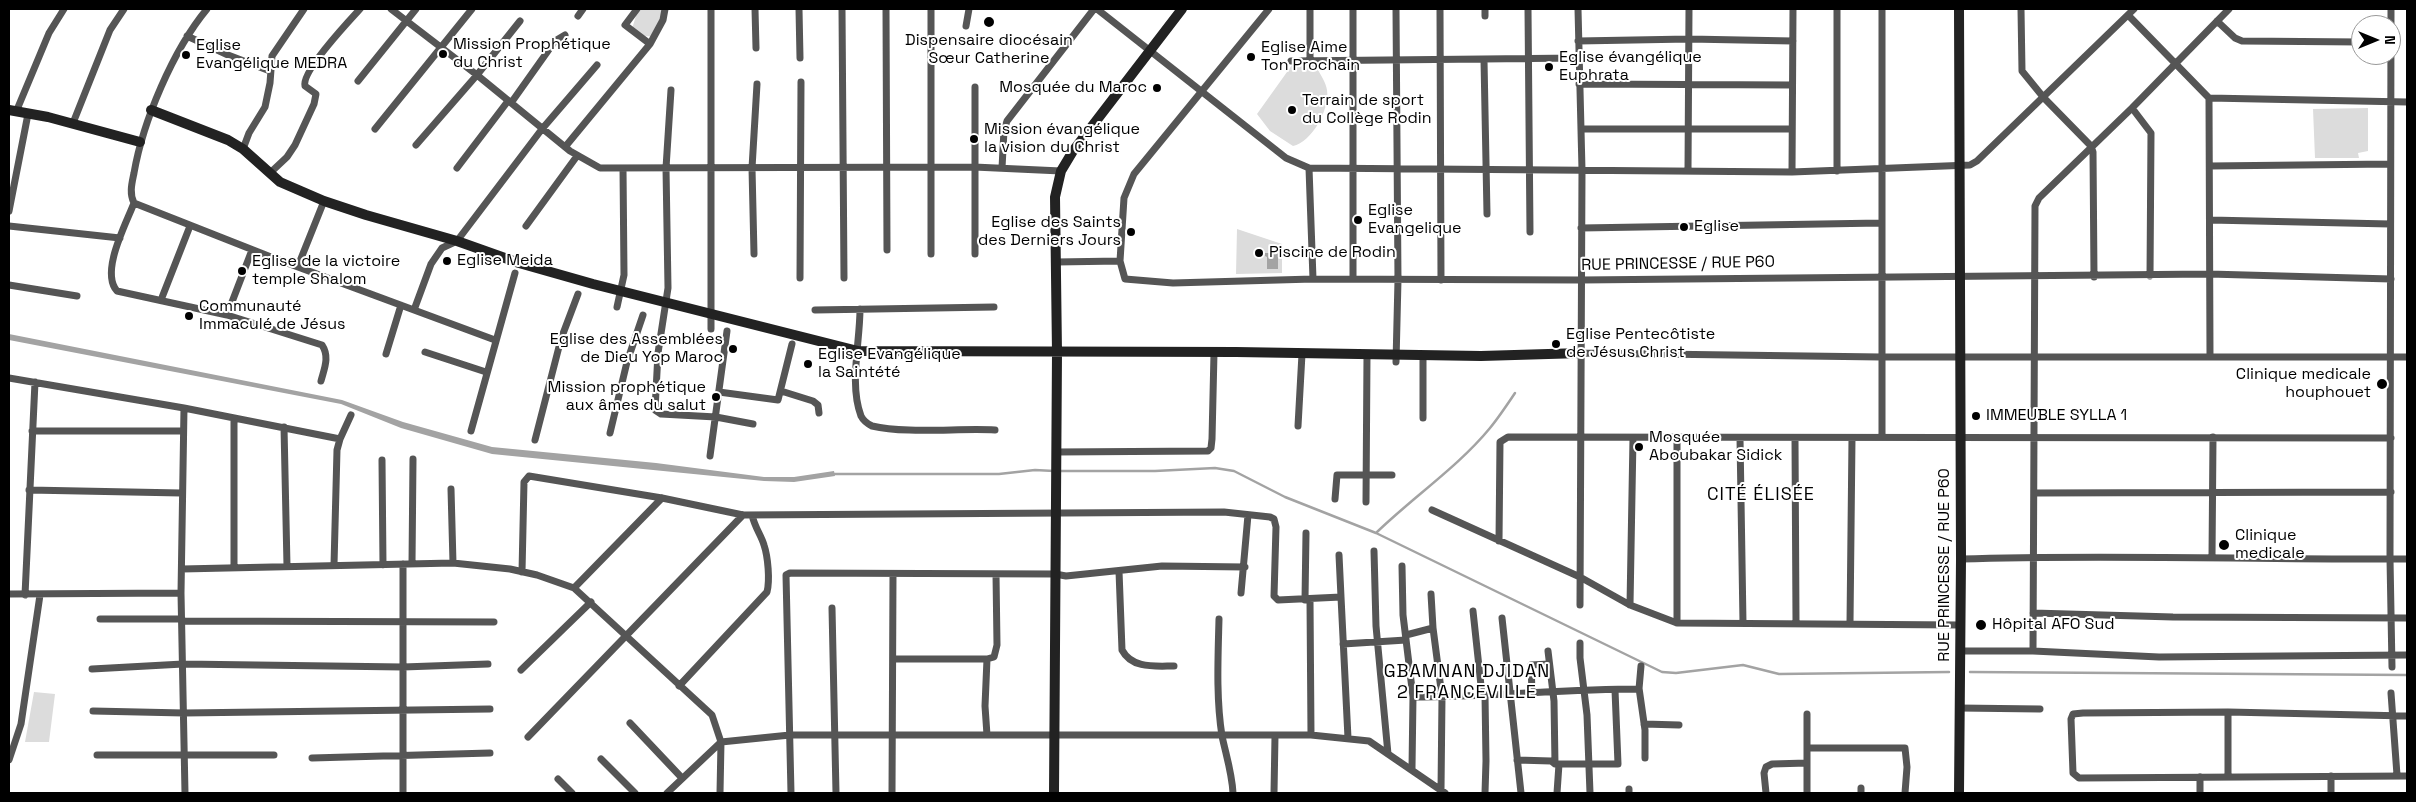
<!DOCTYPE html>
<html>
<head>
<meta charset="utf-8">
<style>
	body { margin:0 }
	#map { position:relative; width:2416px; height:802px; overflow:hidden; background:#fff; font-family:"Space Grotesk",sans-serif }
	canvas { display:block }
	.frame { position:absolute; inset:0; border:10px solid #000; pointer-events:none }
	.north { position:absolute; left:2351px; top:15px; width:50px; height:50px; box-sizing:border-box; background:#fff; border:1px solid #999; border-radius:50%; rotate:90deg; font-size:14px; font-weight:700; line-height:20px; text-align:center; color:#000 }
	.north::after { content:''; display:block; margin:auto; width:18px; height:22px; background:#000; clip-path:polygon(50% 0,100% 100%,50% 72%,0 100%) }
</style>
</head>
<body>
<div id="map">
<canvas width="2416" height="802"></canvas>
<div class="frame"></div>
<div class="north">N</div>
</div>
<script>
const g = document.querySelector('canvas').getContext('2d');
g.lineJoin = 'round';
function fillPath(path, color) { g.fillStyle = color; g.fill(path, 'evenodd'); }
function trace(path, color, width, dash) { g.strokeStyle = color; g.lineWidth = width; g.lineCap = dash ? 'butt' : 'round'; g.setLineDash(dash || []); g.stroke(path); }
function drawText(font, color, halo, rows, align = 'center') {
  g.font = font + ' "Space Grotesk",sans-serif'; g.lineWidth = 4; g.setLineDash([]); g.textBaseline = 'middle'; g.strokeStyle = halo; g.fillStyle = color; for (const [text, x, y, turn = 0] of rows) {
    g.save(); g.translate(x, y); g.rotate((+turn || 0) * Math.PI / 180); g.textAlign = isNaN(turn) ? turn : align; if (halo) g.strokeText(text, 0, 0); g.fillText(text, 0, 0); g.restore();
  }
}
const green = new Path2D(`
	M638 9H661L662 19 655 37 645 36 632 29Z
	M1292 65H1315C1319 72 1326 82 1327 90 1330 109 1312 142 1293 146L1270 131 1257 114Z
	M2368 108V151L2358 153 2359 158H2315L2313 109Z
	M1237 229 1282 244V273L1236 274Z
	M34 692 55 694 49 742H25Z`);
const water = new Path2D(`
	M1265 253H1278V269H1267V257L1265 256Z
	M9 334 342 400 403 422 492 447 656 463 764 477H794L834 471 835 476 794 482 764 481 492 454 401 428 341 404 9 340Z`);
const stream = new Path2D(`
	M1060 471H1155L1215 468 1234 471 1285 497 1376 533 1662 672 1676 673 1743 665 1779 674 1949 672
	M833 474H999L1035 470 1054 471
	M1376 533C1413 497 1458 467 1490 428 1499 417 1507 405 1515 393
	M1970 672 2407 675`);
const street = new Path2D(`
	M207 9C173 50 143 121 134 173 132 183 129 193 134 203L271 257 414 310 431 264 442 248 457 241 542 129 597 65
	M391 9 477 75 570 151 600 168 974 167 1061 171
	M637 9 625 25 650 44 663 20 665 9
	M711 9V329
	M755 9 756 48
	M799 9 800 58
	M842 9 844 278
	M886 9 887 250
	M931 9V254
	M1097 9 1286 158 1309 168 1792 172 1970 165 1977 161 2134 9
	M1440 9 1441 280
	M1528 9 1530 232
	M1578 9 1582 170 1580 605
	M1882 9V437
	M2021 9 2022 71 2044 98 2091 146 2093 152 2094 277
	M2391 9 2390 559 2392 667
	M2128 15 2209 98 2210 357
	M578 16 583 9
	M1485 16V9
	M2217 21 2235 38 2242 41 2361 42
	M966 26 969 9
	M187 36 228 55 270 71
	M1578 41 1689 39 1793 41
	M1484 60 1487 214
	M1291 61 1578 58
	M1310 61V9
	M358 81 416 9
	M1579 84 1792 85
	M671 90 666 168 668 288 658 353 655 410 661 414 716 417 753 424
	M2209 98 2407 102
	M511 103 555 41 565 35
	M2132 108 2151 133 2150 276
	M16 112 49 33 64 9
	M73 123 110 30 124 9
	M375 129 472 9
	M1581 129H1792
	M416 145 477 75 520 21
	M565 147 650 44
	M243 149 249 133 265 107 270 83 272 56 304 9
	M2210 166 2390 164
	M457 168 508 101
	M1002 168 1004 130 1007 121 1094 9
	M1309 168 1313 279
	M1688 170 1689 9
	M1837 171V9
	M1792 172 1793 9
	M270 173 287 157 295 145 314 104 316 94 305 86C301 72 349 21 360 9
	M134 203C126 224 100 272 117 291L227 315 252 250
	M9 211 28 114
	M2210 220 2390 224
	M9 226 120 238
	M526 226 577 156
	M1581 228 1881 223
	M754 254 752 168 757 84
	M975 254V87
	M1120 261 1125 279 1173 283 1313 279 1581 280 2209 274 2391 279
	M1056 262 1120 261 1124 198 1134 174 1269 9
	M298 266 324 201
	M800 278 801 82
	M1353 279V9
	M9 285 77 296
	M161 300 190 226
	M617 307 624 275 623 168
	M860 309C860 343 849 384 861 416 863 420 868 424 872 426 906 434 959 428 995 430
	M414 310 495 340
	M815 310 994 307
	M227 315 322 345C330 357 324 369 321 381
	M425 352 486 372
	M1582 353 1881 357H2407
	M386 354 401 305
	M1396 362 1398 280 1396 9
	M9 378 184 408
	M781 391 813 401 818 405 819 413
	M719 392 778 400 792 344
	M234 418V567
	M1423 418V356
	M1298 426 1302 354
	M284 427 287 566
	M32 431H182
	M471 431 515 273
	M610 433 627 362 643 315
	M1677 438V623
	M1740 438 1743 623
	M340 439 351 415
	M1795 439 1796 623
	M535 440 561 339 578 294
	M1056 452 1208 451 1211 448 1212 439 1214 353
	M710 456 727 331
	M382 460 383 565
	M451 489 453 563
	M29 490 181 493
	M2035 493 2391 492
	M1335 499 1337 475H1392
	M1366 502 1367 355
	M1432 510 1580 577 1630 605 1677 623 1960 625
	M1499 541 1500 442 1508 437C1803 437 2097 437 2391 438
	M1374 551 1376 626 1388 754
	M1339 555 1341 597
	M2212 557 2213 437
	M1961 559C2110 554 2258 560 2407 559
	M403 564V793
	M412 564 413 459
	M1402 566 1403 615 1413 697 1412 768
	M182 569 453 563 510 569 537 575 574 588 712 715 721 742 720 793
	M1119 571 1122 650C1132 669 1155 666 1174 666
	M522 572 524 482 529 476 662 498 743 515 1224 512 1270 517 1274 519 1276 527 1274 596 1278 600 1341 597 1348 738
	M574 588 662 498
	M1241 593 1248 515
	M9 594 181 593
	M1431 594 1433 628 1442 697 1441 790
	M25 595 35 382
	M1305 600 1306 533
	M1310 600 1311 735
	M1630 605 1633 438
	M832 608 836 793
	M1473 611 1482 695
	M2033 613 2173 617 2407 618
	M1502 618 1521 793
	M100 619H182
	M1219 619C1218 658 1216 698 1222 736 1226 755 1232 773 1233 793
	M182 621 494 622
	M1850 623 1852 438
	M1406 635 1433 628
	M1580 643V658L1587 715 1590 793
	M1343 644 1406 640
	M1548 651 1554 701 1555 764
	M1960 651H2033L2159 657 2407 655
	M2033 651 2035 206 2039 198 2132 108 2229 9
	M893 659H987
	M92 669 183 664 403 667 488 664
	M521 670 591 602
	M679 686 767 592C770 580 768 557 764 545 761 535 755 528 752 515
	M1639 688 1645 730V758
	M1532 692 1531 665 1549 664
	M2391 693 2397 775
	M1413 697C1489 697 1564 689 1639 689L1641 666
	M1959 708 2040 709
	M93 711 184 713 490 709
	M2228 712V777
	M1807 714V793
	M2407 716 2228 712 2083 713 2073 714 2071 719 2073 773 2079 778 2407 776
	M630 723 682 778
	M1644 724 1679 725
	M987 735 985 706 987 659 994 657 997 645 996 574
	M528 737 743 515
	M1807 748H1905L1907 767 1905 793
	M97 755H274
	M312 758 490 753
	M601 759 635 793
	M9 760 21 724 40 595
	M1517 760 1551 761 1555 764H1618L1615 690
	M2331 776V793
	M2200 777V793
	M558 779 572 793
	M185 793 181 593 184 408 340 439 337 450 334 565
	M667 793 721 742 790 735H1311L1369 741 1445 793
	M791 793 786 575 790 573 1055 574 1066 576 1162 566 1245 567
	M892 793 893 575
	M1274 793 1275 736
	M1485 793 1486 761 1485 695
	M1557 793 1559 764
	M1629 793V789
	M1766 793 1764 773 1766 767 1772 764 1807 763
	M1861 793V788`);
const secondary = new Path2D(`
	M1959 9 1961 559 1959 793
	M9 110 48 117 140 142
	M151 110 228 140 243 149 280 182 324 201 366 215 457 241 519 263 593 284 858 351 1236 352 1481 356 1582 353
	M1054 793 1057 353 1055 197 1061 171 1073 151 1182 9`);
const markers = [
	[989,22,6,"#000"],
	[443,54,5,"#000"],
	[186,55,5,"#000"],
	[1251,57,5,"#000"],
	[1549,67,5,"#000"],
	[1157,88,5,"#000"],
	[1292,110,5,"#000"],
	[974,139,5,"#000"],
	[1358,220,5,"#000"],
	[1684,227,5,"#000"],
	[1131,232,5,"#000"],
	[1259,253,5,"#000"],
	[447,261,5,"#000"],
	[242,271,5,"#000"],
	[189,316,5,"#000"],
	[1556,344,5,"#000"],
	[733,349,5,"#000"],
	[808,364,5,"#000"],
	[2382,384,6,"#000"],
	[716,397,5,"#000"],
	[1976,416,5,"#000"],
	[1639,447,5,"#000"],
	[2224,545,6,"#000"],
	[1981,625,6,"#000"]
];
const poiNames = [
	["Dispensaire diocésain",989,41,"center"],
	["Sœur Catherine",989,59,"center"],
	["Mission Prophétique",453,45],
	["du Christ",453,63],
	["Eglise",196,46],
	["Evangélique MEDRA",196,64],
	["Eglise Aime",1261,48],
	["Ton Prochain",1261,66],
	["Eglise évangélique",1559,58],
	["Euphrata",1559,76],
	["Mosquée du Maroc",1147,88,"right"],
	["Terrain de sport",1302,101],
	["du Collège Rodin",1302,119],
	["Mission évangélique",984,130],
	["la vision du Christ",984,148],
	["Eglise",1368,211],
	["Evangelique",1368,229],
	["Eglise des Saints",1121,223,"right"],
	["des Derniers Jours",1121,241,"right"],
	["Eglise",1694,227],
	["Piscine de Rodin",1269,253],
	["Eglise Meida",457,261],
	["Eglise de la victoire",252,262],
	["temple Shalom",252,280],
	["Communauté",199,307],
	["Immaculé de Jésus",199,325],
	["Eglise Pentecôtiste",1566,335],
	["de Jésus Christ",1566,353],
	["Eglise des Assemblées",723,340,"right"],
	["de Dieu Yop Maroc",723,358,"right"],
	["Eglise Evangélique",818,355],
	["la Saintété",818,373],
	["Clinique medicale",2371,375,"right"],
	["houphouet",2371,393,"right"],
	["Mission prophétique",706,388,"right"],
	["aux âmes du salut",706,406,"right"],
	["IMMEUBLE SYLLA 1",1986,416],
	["Mosquée",1649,438],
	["Aboubakar Sidick",1649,456],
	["Clinique",2235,536],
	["medicale",2235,554],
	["Hôpital AFO Sud",1992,625]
];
const streetNames = [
	["RUE PRINCESSE / RUE P60",1678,264,-1],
	["RUE PRINCESSE / RUE P60",1945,565,-90]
];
const neighbourhoodNames = [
	["CITÉ ÉLISÉE",1761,495],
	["GBAMNAN DJIDAN",1467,672],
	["2 FRANCEVILLE",1467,693]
];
fillPath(green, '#dcdcdc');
fillPath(water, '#a3a3a3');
trace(stream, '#a3a3a3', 2.5);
trace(street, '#555', 7);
trace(secondary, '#222', 10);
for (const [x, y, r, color] of markers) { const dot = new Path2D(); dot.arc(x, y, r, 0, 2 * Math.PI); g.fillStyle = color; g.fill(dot); trace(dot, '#fff', 2); }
drawText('16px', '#000', '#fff', poiNames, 'left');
drawText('16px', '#000', '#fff', streetNames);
g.letterSpacing = '1px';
drawText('18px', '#000', '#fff', neighbourhoodNames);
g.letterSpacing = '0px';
</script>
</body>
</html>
